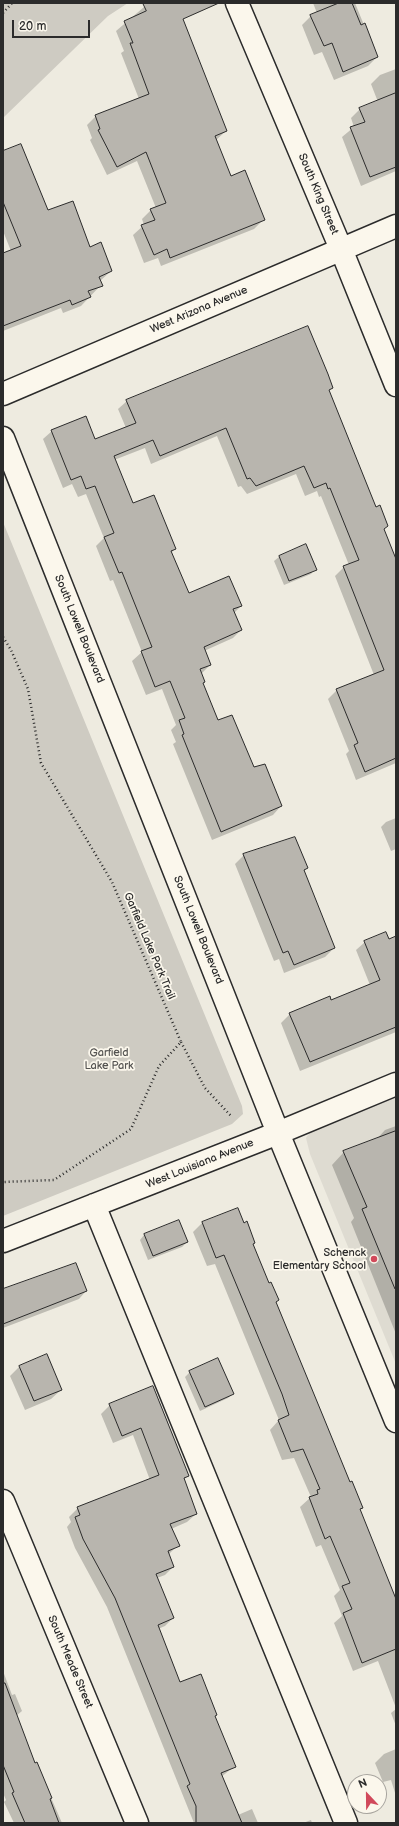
<!DOCTYPE html>
<html>
<head>
<meta charset="utf-8">
<style>
	body { margin:0 }
	#map { position:relative; width:399px; height:1826px; overflow:hidden; background:#eeebe0; font-family:"Balsamiq Sans",sans-serif }
	canvas { display:block }
	.frame { position:absolute; inset:0; border:4px solid #2b2b2b; pointer-events:none }
	.north { position:absolute; left:347px; top:1774px; width:40px; height:40px; box-sizing:border-box; background:#fbf7ec; border:1px solid #a8a59f; border-radius:50%; rotate:338deg; font-size:11px; font-weight:700; line-height:16px; text-align:center; color:#2b2b2b }
	.north::after { content:''; display:block; margin:auto; width:14px; height:18px; background:#d1495b; clip-path:polygon(50% 0,100% 100%,50% 72%,0 100%) }
	.scale { position:absolute; left:12px; top:20px; width:78px; height:18px; box-sizing:border-box; border:2px solid #2b2b2b; border-top:0; padding-left:5px; font-size:12px; line-height:14px; white-space:nowrap; color:#2b2b2b; -webkit-text-stroke:3px #fbf7ec; paint-order:stroke }
</style>
</head>
<body>
<div id="map">
<canvas width="399" height="1826"></canvas>
<div class="frame"></div>
<div class="north">N</div>
<div class="scale">20 m</div>
</div>
<script>
const g = document.querySelector('canvas').getContext('2d');
g.lineJoin = 'round';
function fillPath(path, color) { g.fillStyle = color; g.fill(path, 'evenodd'); }
function trace(path, color, width, dash) { g.strokeStyle = color; g.lineWidth = width; g.lineCap = dash ? 'butt' : 'round'; g.setLineDash(dash || []); g.stroke(path); }
function drawText(font, color, halo, rows, align = 'center') {
  g.font = font + ' "Balsamiq Sans",sans-serif'; g.lineWidth = 3.5; g.setLineDash([]); g.textBaseline = 'middle'; g.strokeStyle = halo; g.fillStyle = color; for (const [text, x, y, turn = 0] of rows) {
    g.save(); g.translate(x, y); g.rotate((+turn || 0) * Math.PI / 180); g.textAlign = isNaN(turn) ? turn : align; if (halo) g.strokeText(text, 0, 0); g.fillText(text, 0, 0); g.restore();
  }
}
const built = new Path2D(`
	M396 1095V1364L310 1154 306 1138 313 1128Z`);
const green = new Path2D(`
	M3 3H128L108 16 3 118Z
	M3 522 242 1106 243 1114 232 1124 3 1216Z`);
const shadow = new Path2D(`
	M154 3H175L226 131 216 140 230 177 263 220 254 229 161 266 158 258 144 263 133 235 144 225 142 219 151 210 156 208 137 161 107 175 90 140 92 138 87 125 96 116 139 99 121 53 124 51 116 31 144 7Z
	M313 3H355L377 57 368 66 334 80 322 52 314 55 302 25 311 16 317 13Z
	M396 69V171L361 186 342 137 354 127 351 118 360 109 378 102 371 84 380 75Z
	M3 152 48 212 89 248 111 271 100 281 101 285 81 306 63 313 61 308 3 331V254L11 251 3 231Z
	M331 388 328 391 396 562V763L356 780 346 754 349 751 328 699 337 690 374 675 335 576 344 567 349 565 321 496 319 497 317 491 305 496 296 474 247 494 241 486 238 487 217 436 151 464 145 448 114 460 132 505 175 549 171 553 188 594 241 606 234 613 241 630 233 638 204 651 210 665 201 674 202 683 218 721 281 806 273 815 212 840 173 744 176 742 171 730 176 725 162 689 146 695 132 661 142 652 113 580 110 581 96 546 104 538 86 494 78 497 72 484 63 488 43 439 52 431 95 441 126 428 118 409 127 401Z
	M306 545 315 569 311 574 284 585 274 561 279 557Z
	M396 818V849L391 851 381 827 386 822Z
	M244 855 307 868 303 872 334 948 325 957 284 973 279 959 274 961 235 864Z
	M396 937V1032L300 1071 281 1023 290 1014 331 1001 370 985 356 950 365 942 388 940Z
	M396 1126V1334L351 1222 354 1218 332 1165 344 1152 375 1141 385 1130Z
	M202 1223 243 1224 254 1243 252 1245 268 1284 278 1300 276 1302 349 1483 362 1507 359 1510 396 1600V1708L378 1661 353 1671 334 1623 342 1616 334 1596 340 1590 321 1545 316 1547 300 1507 311 1497 294 1458 282 1460 270 1430 279 1420 215 1264 207 1266 193 1232Z
	M144 1235 187 1242 182 1247 148 1260 140 1240Z
	M3 1291H86L79 1299 3 1328Z
	M20 1366 61 1390 51 1399 25 1410 10 1376Z
	M190 1372 233 1394 228 1398 200 1411 185 1377Z
	M153 1388 188 1476 183 1480 196 1514 187 1522 171 1529 178 1545 168 1555 173 1567 165 1575 157 1578 173 1618 165 1626 158 1629 180 1684 214 1717 235 1766 221 1777 238 1815 252 1809 258 1823H194L107 1607 75 1548 67 1527 71 1522 69 1517 78 1508 150 1480 133 1435 113 1443 101 1414 110 1405Z
	M3 1671 12 1695 15 1694 22 1711 16 1716 35 1764 36 1763 62 1823H14L4 1802 6 1800 3 1793Z
	M396 1709V1726L391 1713Z
	M396 1749V1796L391 1780 383 1782 375 1763 384 1754Z
	M311 1820 312 1823H303Z`);
const building = new Path2D(`
	M143 3H219L183 19 227 131 215 136 231 176 245 170 265 220 170 258 167 249 154 255 141 225 155 220 150 209 166 203 146 152 117 167 98 130 100 129 95 115 149 94 130 43H133L124 21 146 11Z
	M339 3H352L361 25 365 23 378 57 343 72 332 43 324 46 310 15Z
	M396 93V167L370 177 350 127 365 122 359 108Z
	M21 144 48 210 73 201 90 247 101 242 112 271 99 277 103 286 88 291 91 297 72 305 70 300 3 326V253L21 246 3 202V151Z
	M308 326 328 374 333 388 329 390 376 507 380 505 388 526 384 529 396 559V758L365 772 354 745 358 743 336 689 384 670 343 566 359 560 330 488 328 489 326 483 314 488 304 466 256 486 250 478 247 479 226 428 160 456 153 440 114 456 133 503 154 495 176 549 171 551 189 593 229 576 242 606 233 609 242 630 204 647 211 665 200 669 205 682 203 683 218 720 232 715 254 767 265 764 282 806 221 832 182 735 184 734 179 720 185 718 170 681 155 687 141 651 152 647 122 572 119 573 104 537 114 533 95 486 86 489 81 476 71 480 51 430 86 416 95 439 136 423 126 400Z
	M306 544 317 570 289 581 279 556Z
	M295 837 308 868 304 870 335 948 294 965 288 951 283 953 243 854Z
	M386 932 389 939 396 936V1027L310 1062 289 1013 330 996 331 1000 380 980 364 941Z
	M396 1131V1289H395L362 1209 367 1207 343 1151Z
	M238 1208 244 1223 247 1221 255 1243 253 1244 269 1283 271 1282 279 1300 276 1302 323 1416 350 1482 352 1481 363 1508 360 1509 396 1599V1649L362 1663 343 1613 352 1609 342 1586 350 1583 330 1536 325 1539 309 1497 318 1494 317 1490 320 1489 303 1449 291 1452 278 1420 289 1415 282 1394 224 1255 216 1258 202 1222Z
	M179 1220 188 1242 153 1256 144 1234Z
	M76 1263 87 1291 3 1324V1289Z
	M47 1354 62 1390 34 1401 19 1366Z
	M218 1358 234 1394 205 1407 189 1371Z
	M153 1386 189 1476 184 1478 197 1514 170 1524 180 1546 168 1551 174 1567 156 1574 174 1618 158 1625 180 1682 201 1674 217 1715 215 1716 236 1767 221 1773 242 1823H196V1806L187 1786 190 1784 115 1598 83 1539 75 1517 80 1515 77 1507 159 1475 141 1428 122 1436 109 1404Z
	M3 1683H5L35 1763 37 1762 52 1798 50 1799 59 1823H25L12 1793 14 1792 3 1765Z`);
const path = new Path2D(`
	M3 13 12 3
	M3 637 11 650 28 689 41 763 112 882 181 1042 159 1066 131 1129 54 1180 3 1182
	M181 1042 205 1088 231 1116`);
const minor = new Path2D(`
	M237 3 341 249 396 385
	M3 394 396 226
	M3 438 278 1133 396 1421
	M94 1205 346 1823
	M3 1241 278 1133 396 1084
	M3 1501 137 1823`);
const markers = [
	[374,1259,4,"#d1495b"]
];
const streetNames = [
	["South King Street",318,194,67],
	["West Arizona Avenue",199,310,-23],
	["South Lowell Boulevard",79,629,68],
	["South Lowell Boulevard",198,930,68],
	["Garfield Lake Park Trail",149,946,67],
	["West Louisiana Avenue",200,1164,-22],
	["South Meade Street",70,1662,67]
];
const parkNames = [
	["Garfield",109,1053],
	["Lake Park",109,1066]
];
const poiNames = [
	["Schenck",366,1253],
	["Elementary School",366,1266]
];
fillPath(built, '#dedbd1');
fillPath(green, '#cecbc2');
fillPath(shadow, '#0003');
fillPath(building, '#b8b5ae');
trace(building, '#2b2b2b', 1);
trace(minor, '#2b2b2b', 25);
trace(path, '#2b2b2b', 2.5, [1, 3]);
trace(minor, '#fbf7ec', 22);
for (const [x, y, r, color] of markers) { const dot = new Path2D(); dot.arc(x, y, r, 0, 2 * Math.PI); g.fillStyle = color; g.fill(dot); trace(dot, '#fbf7ec', 1.5); }
drawText('11px', '#2b2b2b', '#fbf7ec', streetNames);
drawText('11px', '#545351', '#fbf7ec', parkNames);
drawText('11px', '#2b2b2b', '#fbf7ec', poiNames, 'right');
</script>
</body>
</html>
